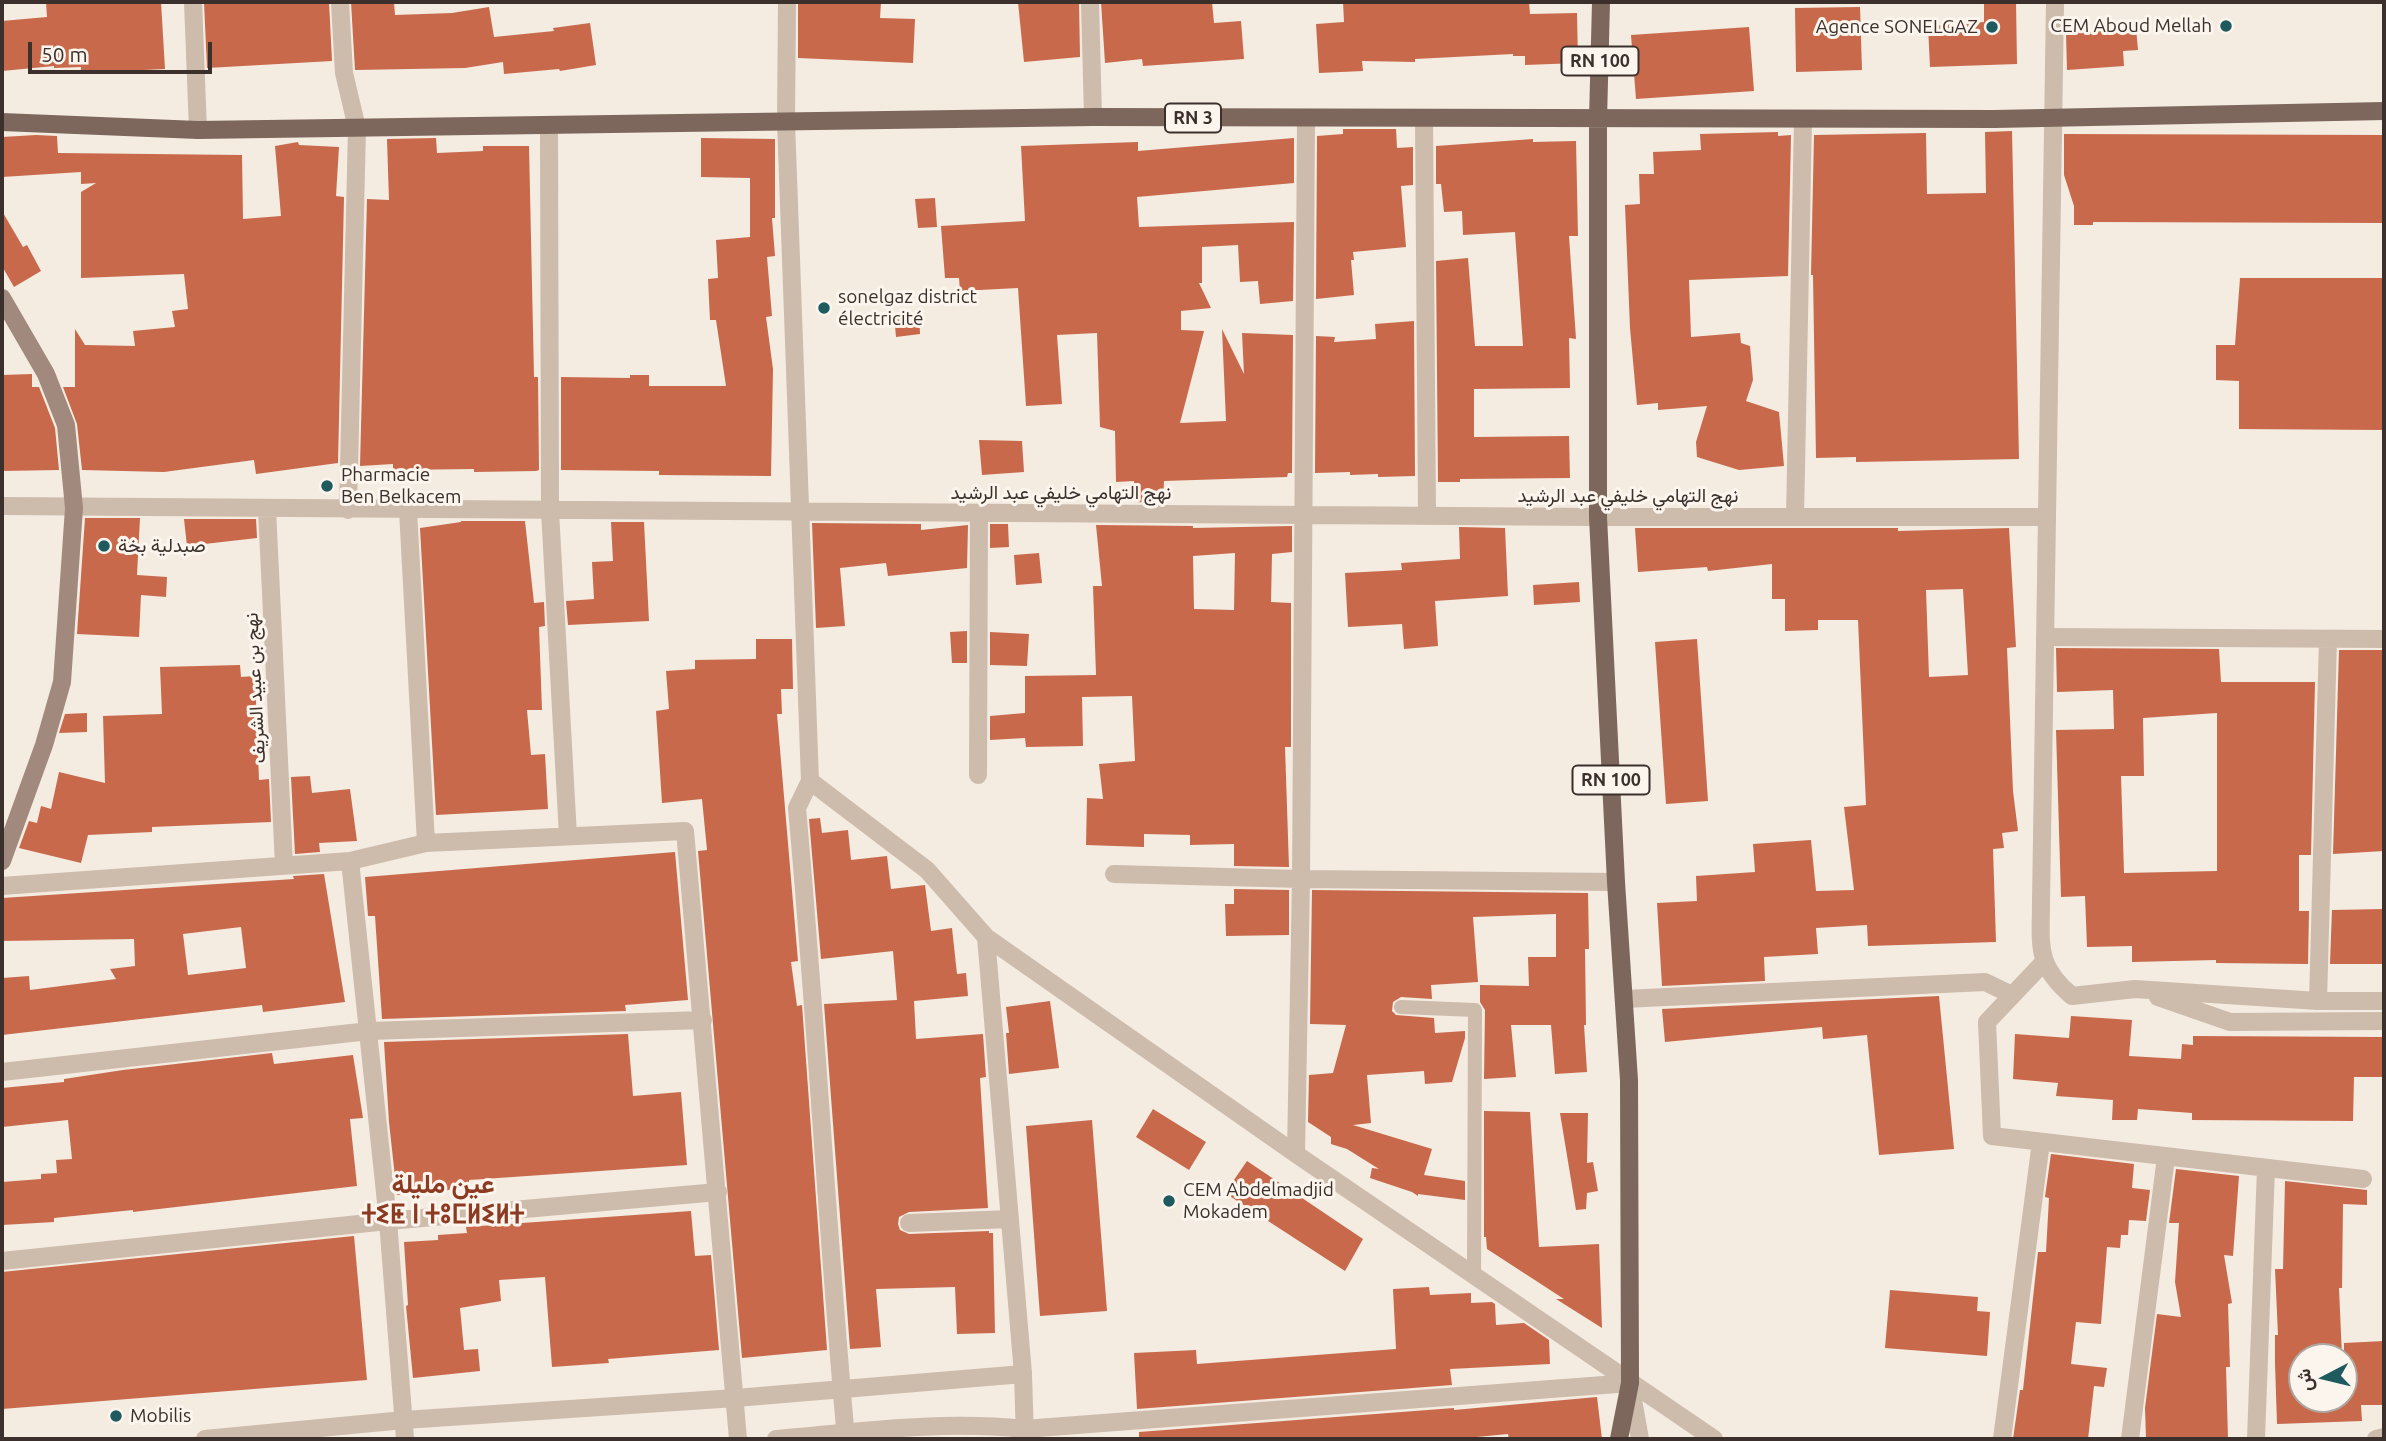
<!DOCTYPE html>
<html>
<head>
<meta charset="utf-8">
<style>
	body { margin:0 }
	#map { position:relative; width:2386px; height:1441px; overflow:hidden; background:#f4ebe1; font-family:Ubuntu,Vazirmatn,sans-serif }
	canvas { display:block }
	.frame { position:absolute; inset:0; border:4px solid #3b302b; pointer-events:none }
	.north { position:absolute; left:2288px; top:1343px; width:70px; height:70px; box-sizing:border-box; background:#fbf5ee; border:2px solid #aea6a0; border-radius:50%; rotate:263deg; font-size:19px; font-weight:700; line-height:28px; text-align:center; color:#3b302b }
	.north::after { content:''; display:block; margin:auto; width:24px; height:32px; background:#1f5a5e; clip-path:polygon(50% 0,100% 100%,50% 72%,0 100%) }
	.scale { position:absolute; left:28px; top:42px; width:184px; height:32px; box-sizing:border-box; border:4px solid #3b302b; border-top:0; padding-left:9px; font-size:21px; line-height:24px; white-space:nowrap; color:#3b302b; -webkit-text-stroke:5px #fbf5ee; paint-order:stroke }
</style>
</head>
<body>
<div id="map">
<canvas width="2386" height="1441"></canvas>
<div class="frame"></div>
<div class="north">ش</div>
<div class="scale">50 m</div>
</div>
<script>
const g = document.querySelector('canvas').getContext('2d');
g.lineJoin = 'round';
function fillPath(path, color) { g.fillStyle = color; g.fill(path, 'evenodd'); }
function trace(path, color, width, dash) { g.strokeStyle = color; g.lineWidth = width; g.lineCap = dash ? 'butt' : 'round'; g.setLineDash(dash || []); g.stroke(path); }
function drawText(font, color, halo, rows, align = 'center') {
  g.font = font + ' Ubuntu,Vazirmatn,"Noto Sans Tifinagh",sans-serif'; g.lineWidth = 6; g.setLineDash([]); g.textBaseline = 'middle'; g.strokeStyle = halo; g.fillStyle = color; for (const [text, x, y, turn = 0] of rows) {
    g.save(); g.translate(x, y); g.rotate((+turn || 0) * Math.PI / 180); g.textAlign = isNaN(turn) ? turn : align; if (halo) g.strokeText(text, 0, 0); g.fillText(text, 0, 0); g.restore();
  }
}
const building = new Path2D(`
	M46 2H161L165 69 81 73V67L54 68V66L2 71V21L47 17Z
	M204 2H329L332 61 207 68Z
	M351 2H394L395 15 452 13 489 7 494 37 554 31 553 28 590 23 596 65 560 71 559 69 504 74 503 62 465 68 355 70Z
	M798 2H881L880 18 915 19 913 63 798 58Z
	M1018 2H1079L1080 57 1024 62Z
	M1101 2H1173V4L1212 2 1214 23 1241 21 1244 59 1143 66 1142 59 1105 63Z
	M1343 2H1529L1530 14 1577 13 1578 63 1525 65V56H1513V54L1415 59V62L1362 61 1363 71 1319 73 1316 24 1344 22Z
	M1984 2H2016L2017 64 1930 67 1928 26 1984 22Z
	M1860 7 1862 70 1796 72 1795 8Z
	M1749 27 1754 91 1636 99 1631 35Z
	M2136 28 2138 50 2123 51 2124 66 2067 70 2066 33Z
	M1343 129H1396L1397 148 1413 147V185L1401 186 1406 247 1353 252 1354 260H1351L1354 295 1316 299 1317 136 1343 134Z
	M2012 131 2019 459 1856 462V457L1816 458 1813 275H1811L1814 135 1926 133 1927 194 1986 193 1985 132Z
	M1778 132V136L1791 135 1788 276 1689 280 1691 337 1740 333 1741 343 1750 346 1753 380 1746 401 1779 412 1784 466 1739 470 1697 457 1696 442 1707 406 1658 410V403L1637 405 1630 328 1625 205 1640 204 1639 174H1654L1653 152 1701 150 1700 134Z
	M2064 134 2384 135V223L2093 222V225H2074V206L2064 175Z
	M36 135 57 136 58 153 242 155 243 219 281 216 275 146 298 142 299 145 339 147 336 196 344 197 338 463 256 474 254 460 164 472 82 470 77 424 63 387H75V329L85 345 135 346 133 331 175 327 172 311 188 309 184 274 81 278V192L96 183 81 184V172L2 177V137Z
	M436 138 437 153 483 151V146H529L534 377H538L539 470 536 471 474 472V469L393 470V464L360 466 367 199 389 200 387 139Z
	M701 138 775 139V218H772L775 256 767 257 772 316 766 317 773 369 771 476 659 475V471L561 470V377L630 378V375H649V386H726L716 320H710L708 279 718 278 716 240 750 237V178L701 177Z
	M1294 138V183L1137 197 1139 227 1294 222 1293 301 1260 304 1258 281 1240 282 1238 245 1202 247V283H1199L1211 308 1181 311V330L1204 331 1180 423 1226 421 1222 329 1244 374 1242 333 1293 335 1292 473H1288L1287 477 1164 481 1163 503 1135 502 1134 481 1116 482 1115 431 1100 427 1097 333 1057 335 1062 404 1026 406 1018 288 960 291 959 278H945L941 226 1025 221 1021 146 1138 142V151Z
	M1533 139V142L1576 141 1578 236H1569L1576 339 1569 338 1570 388 1474 389V437L1569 436 1570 478 1460 479V482H1438L1436 261 1468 258 1475 346H1523L1515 232 1463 235 1462 211 1444 212 1441 184H1436V146Z
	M935 198 937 227 918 228 915 199Z
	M2 211 23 247 27 245 41 271 14 287 2 266Z
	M2240 278H2384V430L2239 429V381L2216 380V345H2235Z
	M919 313 920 334 896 337 894 315Z
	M1414 321 1415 476 1378 477V474L1350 475V472L1315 473 1316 336 1335 337 1334 342 1376 339 1375 324Z
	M32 374V387H39L55 428 59 470 2 471V375Z
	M979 440 1022 441 1024 472 982 475Z
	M85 518H140L137 575 167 577 166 597 141 595 139 637 77 634Z
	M184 519H256L257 538 187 546Z
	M461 521H525L534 603 544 602 545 626 539 627 542 710H527L531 755 545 754 548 809 436 815 420 528 461 522Z
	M611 522H644L649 621 568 625 566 601 594 599 592 562 613 561Z
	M812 523 921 524V530L968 525 967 568 888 576 886 563 840 568 845 626 816 628Z
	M990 524H1008L1009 547 990 548Z
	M1096 525 1193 526V528L1292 526V552L1272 554 1271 602 1291 603V747H1285L1289 867 1234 866V844L1190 845V835L1144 834V847L1086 845 1087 798 1103 799 1099 764 1135 761 1132 696 1082 697 1083 746 1026 747 1025 738 990 740V716L1025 713V676L1096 675 1093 586H1102ZM1235 553 1234 610 1194 609 1193 556Z
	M1459 527 1505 528 1508 596 1435 601 1438 646 1404 649 1402 624 1348 627 1345 573 1402 570 1401 563 1460 559Z
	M1635 528H1898V531L2009 528 2016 647 2007 648 2013 791 2018 831 2002 833 2004 848 1993 849 1996 942 1868 946 1867 925 1816 928 1818 954 1764 957 1765 981 1662 986 1657 903 1697 901 1696 876 1755 872 1753 844 1811 840 1816 891 1854 890 1844 807 1866 805 1858 620H1818V630L1785 631V599H1772V564L1708 571 1707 567 1638 572ZM1963 589 1968 675 1929 677 1926 590Z
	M1039 553 1042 583 1016 585 1014 555Z
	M1579 582 1580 602 1534 605 1533 585Z
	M967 631V663H952L950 632Z
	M990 632 1029 634 1027 666 990 665Z
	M756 639H792L793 689H781L782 714H777L798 961 791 962 797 1006 802 1005 827 1350 742 1358 698 851 707 850 702 799 662 803 656 711 669 709 666 671 695 669V660L756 659Z
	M1697 639 1708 801 1666 804 1655 642Z
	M2056 648 2219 649 2221 682H2315L2311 855H2299V911H2309L2308 964 2216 963V960L2132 962V946L2087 947 2085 896 2061 897 2056 730 2114 729 2113 690 2057 692ZM2217 713V871L2124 873 2121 776H2144L2143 718Z
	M2339 650H2384V851L2333 854Z
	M240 665 241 677 255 676 259 780 269 779 271 822 152 827V832L88 835 81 863 19 848 29 821 37 823 41 806 51 809 59 772 105 783 103 716 162 714 160 667Z
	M87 713V732L59 733 65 714Z
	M310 776 312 793 350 789 357 841 319 843 320 852 295 854 291 777Z
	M820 818 822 833 848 830 851 860 887 856 891 889 925 885 931 931 952 928 957 974 966 973 968 996 914 1001 916 1039 983 1034 986 1077 980 1078 988 1208 909 1212 899 1217 898 1224 900 1230 909 1234 989 1231V1233H993L995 1333 957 1334 955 1287 876 1289 881 1347 850 1349 824 1004 897 1000 893 951 821 959 809 819Z
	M675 852 688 1000 625 1005 626 1011 382 1019 375 916H368L365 877Z
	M324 874 345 1002 263 1012 262 1005 2 1035V978L29 976 30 990 116 979 110 969 135 966 134 939 2 941V898L294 879 293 876ZM241 927 246 968 188 975 183 934Z
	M1234 889 1289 890V935L1226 936 1225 904H1234Z
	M1312 890 1588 893 1589 949H1585L1586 1025H1584L1587 1072 1555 1074 1551 1025H1511L1516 1077 1484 1079 1485 1010 1480 1002V985L1529 986 1528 957H1556V914L1473 917 1478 982 1431 985 1432 999 1401 997 1393 1002 1392 1011 1396 1015 1434 1018 1435 1033 1465 1031V1038L1452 1082 1425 1084 1424 1071 1367 1075 1371 1123 1353 1125 1432 1149 1424 1175 1465 1181V1200L1418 1194V1196L1412 1192 1370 1178 1372 1168 1379 1169 1347 1149 1331 1144V1137L1308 1122 1309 1075 1333 1073 1346 1025 1310 1024Z
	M2384 909V964H2330L2332 910Z
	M1939 996 1954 1149 1879 1155 1867 1035 1823 1039 1822 1027 1665 1042 1662 1009Z
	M1050 1001 1059 1068 1009 1074 1006 1033H1009L1006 1007Z
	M2071 1016 2132 1020 2129 1056 2181 1059 2182 1044 2193 1045V1036L2384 1037V1077H2354L2353 1121 2192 1120V1113L2138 1109 2137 1120H2112L2113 1100 2056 1096 2058 1083 2013 1079 2015 1034 2069 1038Z
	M628 1034 633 1096 681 1092 687 1165 469 1180V1188L397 1195 389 1122 384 1042Z
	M272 1053 274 1064 353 1055 363 1118 350 1119 357 1186 133 1212V1210L54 1218V1222L2 1225V1182L41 1179V1174L57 1173 56 1160 72 1159 68 1120 2 1127V1088L64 1082V1079L123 1070Z
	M1153 1109 1206 1142 1189 1170 1136 1137Z
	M1484 1111 1530 1112 1539 1247 1599 1244 1602 1328 1556 1299H1564L1487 1249 1486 1237H1484Z
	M1560 1113H1588L1587 1163 1593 1162 1598 1191 1587 1193 1586 1209 1576 1210Z
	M1092 1120 1107 1311 1040 1316 1026 1126Z
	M2051 1154 2134 1164 2132 1188 2150 1190 2146 1221 2129 1220 2128 1235H2121L2120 1248 2107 1247 2101 1324 2076 1322 2071 1364 2107 1368 2104 1387 2094 1386 2088 1439H2013L2020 1390H2023L2038 1252H2046L2049 1198 2045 1197Z
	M1247 1161 1363 1239 1345 1271 1225 1193Z
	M2176 1169 2239 1176 2233 1256 2224 1255 2232 1303 2228 1304 2230 1367H2226L2228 1439H2146L2145 1408 2157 1314 2181 1317 2175 1282 2179 1223H2169Z
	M2285 1181 2367 1190V1205L2343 1204 2342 1288H2339L2342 1357H2302V1399H2344V1343L2384 1341V1405H2361L2362 1421 2277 1424 2275 1363V1335H2278L2275 1269H2283Z
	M691 1211 695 1256 711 1255 719 1350 608 1359 609 1363 552 1367 545 1277 499 1280 501 1301 460 1308 464 1350 478 1349 480 1371 413 1378 406 1306 408 1305 404 1242 438 1240V1235L467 1233 466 1227Z
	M354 1236 367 1380 2 1409V1272Z
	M1429 1287 1430 1295 1471 1293V1303L1492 1302 1495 1304 1496 1325 1524 1323 1549 1340 1550 1364 1450 1369 1452 1385 1137 1409 1134 1353 1196 1350 1197 1364 1396 1349 1393 1289Z
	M1890 1290 1978 1297 1977 1311 1990 1312 1987 1356 1885 1348Z
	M1597 1397 1602 1439H1509L1508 1434 1456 1439H1139V1432L1454 1408V1410Z`);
const service = new Path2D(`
	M1401 1007 1475 1010 1474 1277`);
const minor = new Path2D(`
	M193 2 198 130
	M340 2 344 73 357 128 348 510
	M787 2 786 122 810 781 797 808C816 1018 827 1229 846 1439
	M1090 2 1093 117
	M1424 119 1427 516
	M549 126 550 511 568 836
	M2 506 1598 517H2047
	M267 509 284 865
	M408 510 426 843
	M1795 517 1803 119
	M2045 637 2384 639
	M978 775 979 513
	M810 781 927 870 986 937 1296 1154 1714 1439
	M350 861 388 1221 405 1439
	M1114 874 1301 879 1616 882
	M2 886 350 861 426 843 685 831 738 1439
	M986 937 1023 1374 1025 1439
	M2044 962 1987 1022 1992 1136 2363 1179
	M1624 999 1985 982 2012 995
	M2318 1001 2328 639
	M2 1072 369 1031 703 1020
	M1296 1154 1301 879 1306 118
	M909 1223 1010 1219
	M2 1261 388 1221 718 1192
	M2002 1439 2041 1142
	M2130 1439 2166 1157
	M2256 1439 2266 1168
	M2376 1439 2384 1437`);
const tertiary = new Path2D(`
	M2055 2 2041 901C2041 945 2035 965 2072 996L2135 989 2318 1001H2384
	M2158 997 2230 1022 2384 1021
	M205 1439 404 1420 736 1398 1023 1374
	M776 1439C858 1432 942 1420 1024 1429L1630 1383 1640 1439`);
const secondary = new Path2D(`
	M2 298 46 374 66 425 74 508 62 682 44 745 2 861`);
const primary = new Path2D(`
	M1601 2 1598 120V517L1616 882 1629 1080 1630 1383 1619 1439
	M2 122 198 130 1093 117 1995 119 2384 111`);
const markers = [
	[2226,26,7,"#1f5a5e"],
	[1992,27,7,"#1f5a5e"],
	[824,308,7,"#1f5a5e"],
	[327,486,7,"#1f5a5e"],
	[104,546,7,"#1f5a5e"],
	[1169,1201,7,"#1f5a5e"],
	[116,1416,7,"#1f5a5e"]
];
const shields = [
	[1600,61,77],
	[1193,118,56],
	[1611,780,77]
];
const shieldNames = [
	["RN 100",1600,61],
	["RN 3",1193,118],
	["RN 100",1611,780]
];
const poiNames = [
	["CEM Aboud Mellah",2212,26,"right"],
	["Agence SONELGAZ",1978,27,"right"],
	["sonelgaz district",838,297],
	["électricité",838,319],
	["Pharmacie",341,475],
	["Ben Belkacem",341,497],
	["صبدلية بخة",118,546],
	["CEM Abdelmadjid",1183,1190],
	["Mokadem",1183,1212],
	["Mobilis",130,1416]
];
const streetNames = [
	["نهج التهامي خليفي عبد الرشيد",1061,493],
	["نهج التهامي خليفي عبد الرشيد",1628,496],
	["نهج بن عبيد الشريف",255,688,-93]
];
const districtNames = [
	["عين مليلة",443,1184],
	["ⵜⵉⵟ ⵏ ⵜⵓⵎⵍⵉⵍⵜ",443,1214]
];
fillPath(building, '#c8694b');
trace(service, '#cdbbac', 14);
trace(minor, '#cdbbac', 18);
trace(tertiary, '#cdbbac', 18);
trace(secondary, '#a18a7d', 18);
trace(primary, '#7d675c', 18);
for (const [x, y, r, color] of markers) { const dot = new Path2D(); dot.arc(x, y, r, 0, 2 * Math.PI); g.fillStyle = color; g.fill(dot); trace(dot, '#fbf5ee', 2.5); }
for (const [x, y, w] of shields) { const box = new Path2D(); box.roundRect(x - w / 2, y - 14.5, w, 29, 5); g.fillStyle = '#fbf5ee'; g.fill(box); trace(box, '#3b302b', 2); }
drawText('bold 18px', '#3b302b', null, shieldNames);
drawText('19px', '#3b302b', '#fbf5ee', poiNames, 'left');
drawText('19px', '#3b302b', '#fbf5ee', streetNames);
drawText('bold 26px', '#8c3b22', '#fbf5ee', districtNames);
</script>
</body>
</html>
